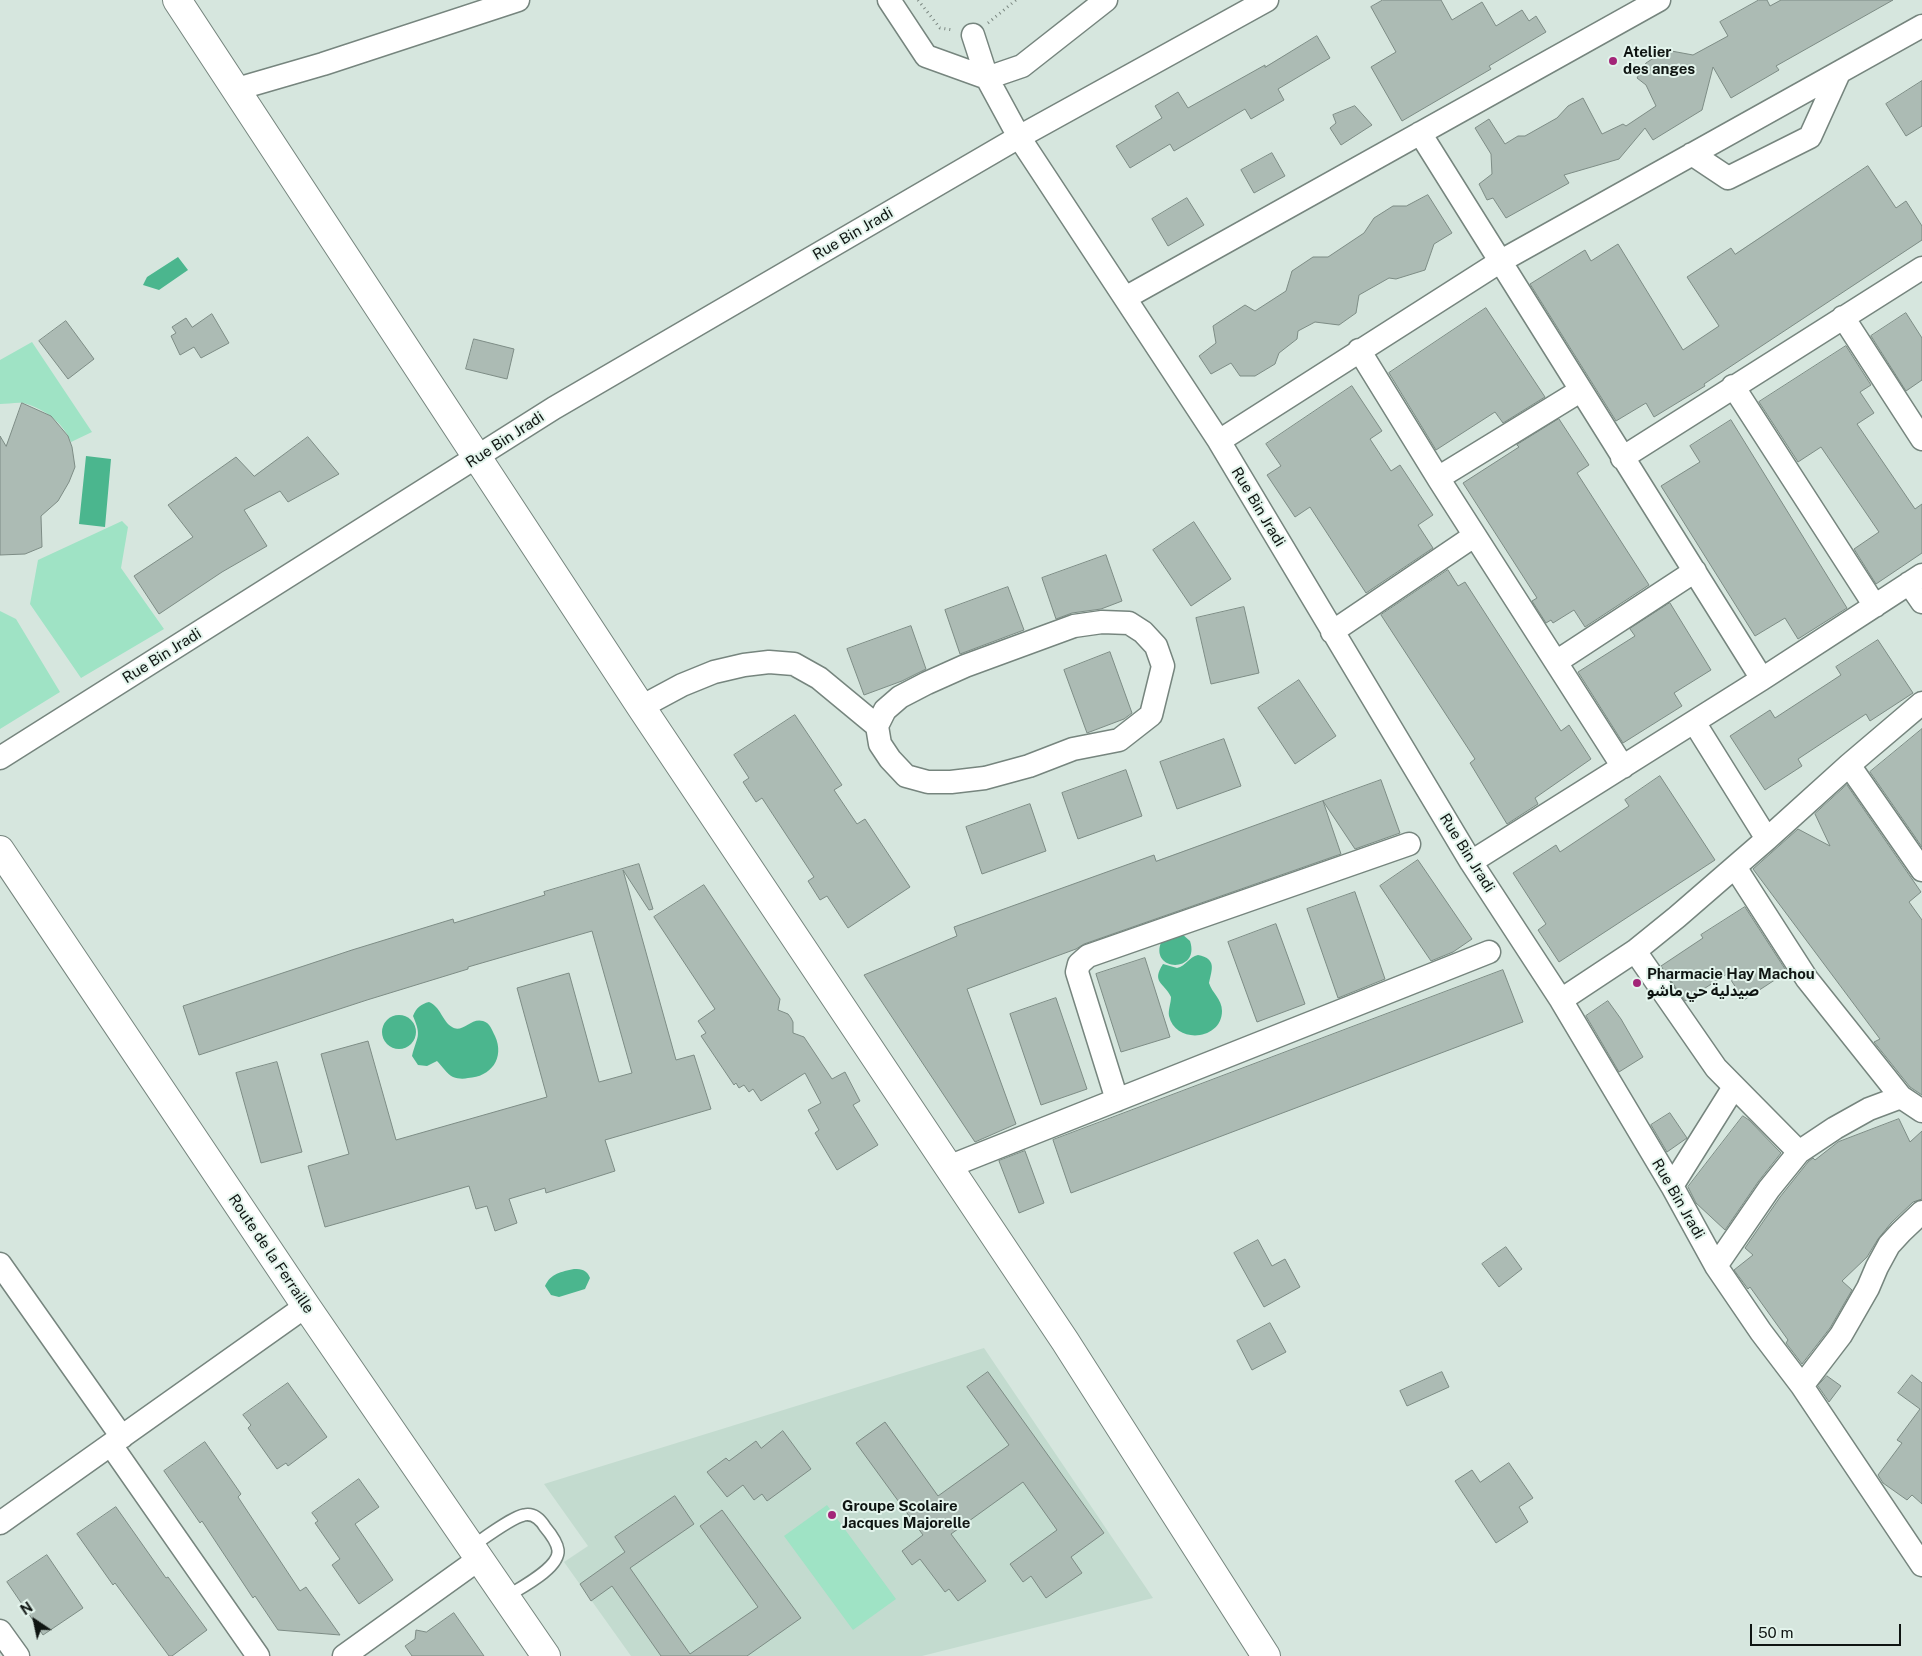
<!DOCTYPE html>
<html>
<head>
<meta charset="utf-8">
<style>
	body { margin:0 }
	#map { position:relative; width:1922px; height:1656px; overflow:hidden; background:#d6e6de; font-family:"Public Sans",sans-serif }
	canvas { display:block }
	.north { position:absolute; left:10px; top:1596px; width:50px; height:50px; -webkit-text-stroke:4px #e3f4ec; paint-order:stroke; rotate:326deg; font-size:14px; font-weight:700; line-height:20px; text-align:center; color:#0f1512 }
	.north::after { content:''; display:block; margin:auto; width:18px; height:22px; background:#0f1512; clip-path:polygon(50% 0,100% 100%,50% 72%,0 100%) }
	.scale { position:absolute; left:1750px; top:1624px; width:151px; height:22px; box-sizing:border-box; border:2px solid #0f1512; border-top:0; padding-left:6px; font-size:15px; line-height:18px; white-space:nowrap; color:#0f1512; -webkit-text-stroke:4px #e3f4ec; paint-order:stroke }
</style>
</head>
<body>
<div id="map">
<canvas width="1922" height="1656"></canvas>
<div class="north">N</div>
<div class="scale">50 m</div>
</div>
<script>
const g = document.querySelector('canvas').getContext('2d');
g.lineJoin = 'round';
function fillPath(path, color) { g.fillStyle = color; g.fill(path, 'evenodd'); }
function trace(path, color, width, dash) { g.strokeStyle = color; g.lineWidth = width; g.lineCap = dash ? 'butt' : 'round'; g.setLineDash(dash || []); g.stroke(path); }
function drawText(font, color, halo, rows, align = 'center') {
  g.font = font + ' "Public Sans","Noto Sans Arabic",sans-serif'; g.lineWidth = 4; g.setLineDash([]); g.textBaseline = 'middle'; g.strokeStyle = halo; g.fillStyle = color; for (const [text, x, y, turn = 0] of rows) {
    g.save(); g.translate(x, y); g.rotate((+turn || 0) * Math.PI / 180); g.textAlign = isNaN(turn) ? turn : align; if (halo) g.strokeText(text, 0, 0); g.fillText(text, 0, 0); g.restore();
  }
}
const built = new Path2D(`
	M984 1348 1153 1598 922 1656H631L564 1562 588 1546 544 1484Z`);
const green = new Path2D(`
	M32 342 92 432 71 442C63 422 43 408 23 403 17 402 7 404 0 404V360Z
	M122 521 128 527 121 568 164 629 81 678 30 604 38 560Z
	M0 611 16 619 60 692 0 729Z
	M827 1505 896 1599 853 1630 784 1536Z`);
const water = new Path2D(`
	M178 257 188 270 159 290 143 285 147 277Z
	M86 456 111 459 105 527 79 524Z
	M1182 934 1190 941C1201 974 1147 972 1162 940Z
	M1198 955C1217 959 1212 969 1209 983 1212 993 1222 999 1222 1011 1222 1040 1176 1045 1169 1016 1168 1010 1171 1003 1171 997 1164 982 1151 983 1163 964L1177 968C1186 966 1189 957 1198 955Z
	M429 1002C441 1007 442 1021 452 1027 462 1034 471 1017 483 1021 490 1023 492 1030 495 1036 505 1058 491 1077 468 1078 464 1079 458 1079 453 1077 447 1074 442 1066 437 1061L427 1066 418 1065 412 1056C417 1036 422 1037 413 1016 416 1008 421 1004 429 1002Z
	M382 1032a17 17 0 1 1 34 0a17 17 0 1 1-34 0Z
	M574 1269C582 1269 587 1270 590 1278L585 1289 559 1297 551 1295 545 1286C551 1273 561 1272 574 1269Z`);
const building = new Path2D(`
	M1383 0H1441L1452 20 1482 2 1496 26 1522 10 1529 21 1536 16 1546 32 1489 66 1491 69 1402 121 1371 67 1396 52 1371 7Z
	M1759 0H1767L1770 6 1781 0H1893L1776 66 1779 70 1731 98 1713 67 1702 110 1653 140 1645 128 1619 159 1564 175 1569 183 1506 218 1493 198 1487 200 1479 184 1492 174 1491 154 1475 128 1489 119 1505 144 1518 136H1525L1557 118 1568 106 1583 98 1602 134 1623 124 1626 126 1656 106 1646 85 1637 78 1646 63 1666 50 1693 55 1728 36 1720 22Z
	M1317 36 1330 58 1278 89 1284 100 1251 119 1245 109 1174 151 1170 144 1130 168 1116 146 1162 118 1155 106 1178 92 1188 108 1265 65V67Z
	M1922 81V126L1906 136 1886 104Z
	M1355 106 1372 125 1341 145 1330 128 1336 123 1333 115Z
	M1272 153 1285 176 1254 193 1241 170Z
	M1868 166 1896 208 1906 201 1922 226V240L1704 384 1705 386 1654 417 1646 403 1616 421 1530 284 1585 250 1591 261 1618 244 1683 350 1719 326 1687 277 1731 248 1735 254Z
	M1428 195 1452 233 1434 244 1425 270 1396 279 1389 278 1359 295 1356 313 1339 325 1315 322 1298 331 1297 339 1279 353 1275 364 1255 376H1240L1231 363 1211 374 1199 356 1216 343 1213 326 1245 305 1255 311 1286 291 1292 271 1313 257H1328L1364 233 1374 218 1393 206H1406Z
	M1187 198 1204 225 1168 246 1152 219Z
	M1486 308 1545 397 1503 423 1495 412 1436 450 1389 373Z
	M1906 313 1922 338V380L1906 391 1871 336Z
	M212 314 229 343 201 358 194 347 180 355 171 336 176 333 172 327 186 318 192 327Z
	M66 321 94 359 68 379 39 341Z
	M474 339 514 349 507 379 466 369Z
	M1846 346 1871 385 1860 392 1874 413 1857 424 1915 509 1922 504V553L1876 584 1854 549 1879 532 1821 447 1798 462 1759 402Z
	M1352 386 1382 431 1370 439 1391 471 1400 465 1433 515 1418 525 1433 548 1366 593 1310 507 1295 517 1267 475 1281 466 1266 444Z
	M22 403 51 416 68 436 72 447 75 467 69 482 58 501 41 516 42 547 25 554 0 555V436L6 446Z
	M1559 419 1589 465 1577 473 1649 585 1585 627 1574 610 1553 623 1551 620 1546 623 1532 601 1537 598 1463 483 1519 447 1517 445Z
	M1731 420 1847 608 1798 639 1785 618 1755 636 1661 486 1700 462 1690 446Z
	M308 437 339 474 288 502 280 491 244 510 267 546 222 572 159 614 134 576 193 537 168 505 236 457 254 476Z
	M1194 522 1231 579 1191 606 1153 550Z
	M1106 555 1122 601 1101 609 1072 613 1056 619 1042 578Z
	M1448 570 1458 586 1465 582 1561 731 1569 725 1591 759 1535 798 1538 804 1507 824 1470 763 1475 759 1381 615Z
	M1008 587 1024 630 960 654 945 610Z
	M1670 603 1711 670 1674 693 1682 706 1623 743 1578 672 1635 636 1630 629Z
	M1244 607 1259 673 1211 684 1196 618Z
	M911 626 926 669 902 681 864 695 847 649Z
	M1878 640 1913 693 1870 721 1866 714 1798 759 1802 766 1765 790 1730 736 1770 710 1775 718 1841 675 1836 667Z
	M1110 652 1132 713 1124 719 1087 733 1064 670Z
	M1299 680 1336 736 1295 764 1258 708Z
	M795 715 842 785 834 790 857 824 865 819 910 887 848 928 827 896 820 900 808 881 814 877 762 798 756 802 743 782 749 778 734 755Z
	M1922 729V847L1870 772Z
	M1224 739 1241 786 1177 809 1160 762Z
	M1126 770 1142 816 1078 839 1062 793Z
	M1660 776 1715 860 1559 962 1538 930 1546 924 1513 873 1556 845 1560 852 1629 806 1625 800Z
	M1381 780 1400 833 1355 849 1323 801Z
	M1847 785 1921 892 1909 902 1922 920V1095L1910 1087 1874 1042 1880 1039 1753 869 1798 829 1830 846 1815 814Z
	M1323 801 1341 854 1084 944 1076 949 967 989 1016 1124 975 1142 864 975 957 936 954 927 1154 855 1156 861Z
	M1030 804 1046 851 982 874 966 827Z
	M1418 860 1472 939 1453 952 1431 961 1380 886Z
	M639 864 653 909 649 910 623 870 676 1060 694 1055 711 1109 605 1140 615 1171 546 1193 545 1188 509 1199 517 1223 495 1231 487 1206 476 1209 469 1186 325 1227 308 1166 349 1154 321 1054 368 1041 396 1140 547 1097 517 988 569 973 599 1082 632 1073 592 931 468 967V969L367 1000 199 1055 183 1006 352 950 453 919 454 923 545 895 544 892Z
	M704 885 780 999 778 1010 788 1014 791 1018 793 1022V1033L804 1037 832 1079 845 1072 860 1101 853 1105 878 1145 837 1170 815 1133 819 1130 808 1110 821 1103 805 1073 761 1101 753 1089 749 1092 744 1085 739 1088 736 1083 734 1085 701 1036 706 1033 698 1021 715 1009 654 917Z
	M1355 892 1385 979 1338 998 1307 909Z
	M1745 907 1787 972 1744 1000 1727 974 1685 1001 1661 966 1703 938 1701 935Z
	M1276 924 1305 1004 1257 1022 1228 942Z
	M1145 958 1170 1037 1121 1052 1096 974Z
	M1503 970 1523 1022 1071 1193 1053 1140Z
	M1056 998 1087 1089 1041 1105 1010 1014Z
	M1608 1001 1621 1019 1643 1057 1619 1072 1586 1016Z
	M277 1062 302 1152 261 1163 236 1073Z
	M1670 1113 1687 1138 1667 1152 1651 1125Z
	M1743 1116 1749 1120 1781 1153 1758 1182 1725 1230 1696 1203 1688 1187Z
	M1899 1119 1910 1142 1922 1131V1199L1913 1202 1891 1223 1878 1239 1867 1257 1842 1281 1852 1290 1830 1328 1802 1364 1786 1343 1788 1340 1750 1287 1748 1289 1734 1270 1753 1255 1745 1248 1780 1197 1808 1162 1813 1158 1815 1160 1838 1142Z
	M1025 1151 1044 1203 1019 1213 999 1161Z
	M1258 1240 1272 1266 1285 1259 1300 1287 1264 1307 1234 1253Z
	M1506 1247 1522 1269 1499 1287 1482 1264Z
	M1270 1323 1286 1352 1252 1370 1237 1341Z
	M988 1372 1104 1533 1071 1557 1082 1573 1046 1598 1031 1576 1023 1582 1010 1564 1057 1530 1023 1482 951 1534 986 1581 958 1601 949 1589 945 1592 920 1559 912 1565 902 1551 923 1535 856 1443 885 1422 938 1496 1009 1445 967 1387Z
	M1442 1372 1449 1387 1407 1406 1400 1391Z
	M1912 1375 1922 1383V1504L1912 1495 1907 1500 1883 1483 1878 1475 1902 1443 1897 1440 1920 1409 1898 1393Z
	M1827 1376 1841 1386 1829 1402 1818 1386Z
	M288 1383 327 1437 288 1466 286 1463 277 1469 248 1428 251 1425 243 1415Z
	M783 1431 811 1469 767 1501 762 1494 754 1500 743 1485 727 1497 707 1472 726 1458 729 1461 756 1441 761 1448Z
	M205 1442 241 1494 238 1497 300 1591 306 1587 340 1635 278 1630 255 1596 253 1598 202 1521 200 1523 164 1471Z
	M1509 1463 1533 1498 1519 1507 1528 1522 1496 1543 1455 1481 1472 1470 1480 1482Z
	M359 1479 379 1507 355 1524 393 1580 359 1604 332 1565 340 1559 315 1523 318 1521 312 1513Z
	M675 1496 694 1524 630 1568 690 1654 758 1607 700 1526 722 1510 801 1618 747 1656H661L612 1586 591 1601 580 1584 625 1552 615 1537Z
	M116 1507 166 1578 168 1577 207 1630 172 1656H169L115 1583 113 1585 77 1534Z
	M47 1555 83 1608 43 1635 7 1582Z
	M454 1613 484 1656H412L405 1646 415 1639 416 1630 426 1632Z`);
const path = new Path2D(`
	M918 0 940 28 953 30
	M988 23 1016 0`);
const service = new Path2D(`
	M471 1547C483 1539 512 1517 524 1515 533 1513 540 1519 545 1527 550 1533 557 1542 558 1550 560 1568 520 1588 506 1597`);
const minor = new Path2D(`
	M889 0 926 56 987 78 1019 137 1219 441 1471 862 1561 1000 1672 1186 1716 1266 1761 1332 1802 1386 1922 1565
	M973 35 987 78 1022 66 1106 0
	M237 89 323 64 518 0
	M1420 133 1762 679
	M1692 154 1728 178 1810 137 1839 73
	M1125 298 1659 0
	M1843 317 1922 439
	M1359 350 1438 478
	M1733 386 1875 606
	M1580 391 1438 478 1623 767
	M1219 441 1501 261 1922 26
	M1622 458 1922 268
	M1909 583 1922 602
	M1332 632 1474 536
	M1556 662 1695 571
	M641 707 682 685 714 672 744 665 769 662 794 664 819 678 877 726 880 744 890 759 906 776 928 782H951L985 778 1029 766 1073 749 1119 740 1151 715 1163 666 1156 646 1143 632 1129 623 1102 622 1074 626 965 666 927 683 900 697 885 710 877 726
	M1694 722 1767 839
	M0 758 554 408 1019 137 1267 0
	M1849 765 1922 870
	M1471 862 1762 679 1922 575
	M1735 867 1807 979 1901 1097
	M1635 951 1716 1068 1799 1152
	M1561 1000 1635 951 1677 917 1767 839 1849 765 1922 703
	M1117 1100 1077 972 1079 964 1088 956 1409 844
	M948 1167 1489 952
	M1672 1186 1734 1087
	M0 1264 122 1437
	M1716 1266 1769 1189 1799 1152 1835 1128 1869 1109 1901 1097 1922 1111
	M1802 1386 1841 1335 1868 1288 1877 1267 1889 1245 1901 1232 1922 1212
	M111 1445 258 1656
	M0 1523 306 1306
	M0 1631 18 1656
	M344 1656 479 1559`);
const tertiary = new Path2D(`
	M177 0 641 707 1065 1341 1266 1656
	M0 850 306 1306 546 1656`);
const markers = [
	[1613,61,5,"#a32578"],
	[1637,983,5,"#a32578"],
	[832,1515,5,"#a32578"]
];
const poiNames = [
	["Atelier",1623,52],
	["des anges",1623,69],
	["Pharmacie Hay Machou",1647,974],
	["صيدلية حي ماشو",1647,991],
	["Groupe Scolaire",842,1506],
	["Jacques Majorelle",842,1523]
];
const streetNames = [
	["Rue Bin Jradi",853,234,-30],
	["Rue Bin Jradi",505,440,-33],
	["Rue Bin Jradi",1258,507,59],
	["Rue Bin Jradi",162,656,-32],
	["Rue Bin Jradi",1467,853,58],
	["Rue Bin Jradi",1678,1199,60],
	["Route de la Ferraille",271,1254,56]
];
fillPath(built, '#c3dbcf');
fillPath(green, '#9fe3c5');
fillPath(water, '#4bb68e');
fillPath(building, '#acbbb4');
trace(building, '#7d8c85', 1);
trace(service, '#76857e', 14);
trace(minor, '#76857e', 25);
trace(tertiary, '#76857e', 30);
trace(path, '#7b8781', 3, [1, 4]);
trace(service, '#fff', 11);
trace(minor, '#fff', 22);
trace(tertiary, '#fff', 28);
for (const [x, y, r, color] of markers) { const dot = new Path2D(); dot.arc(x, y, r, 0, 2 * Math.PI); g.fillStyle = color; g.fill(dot); trace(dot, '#e3f4ec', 2); }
drawText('bold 15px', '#0f1512', '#e3f4ec', poiNames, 'left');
drawText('15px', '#0f1512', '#e3f4ec', streetNames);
</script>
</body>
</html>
